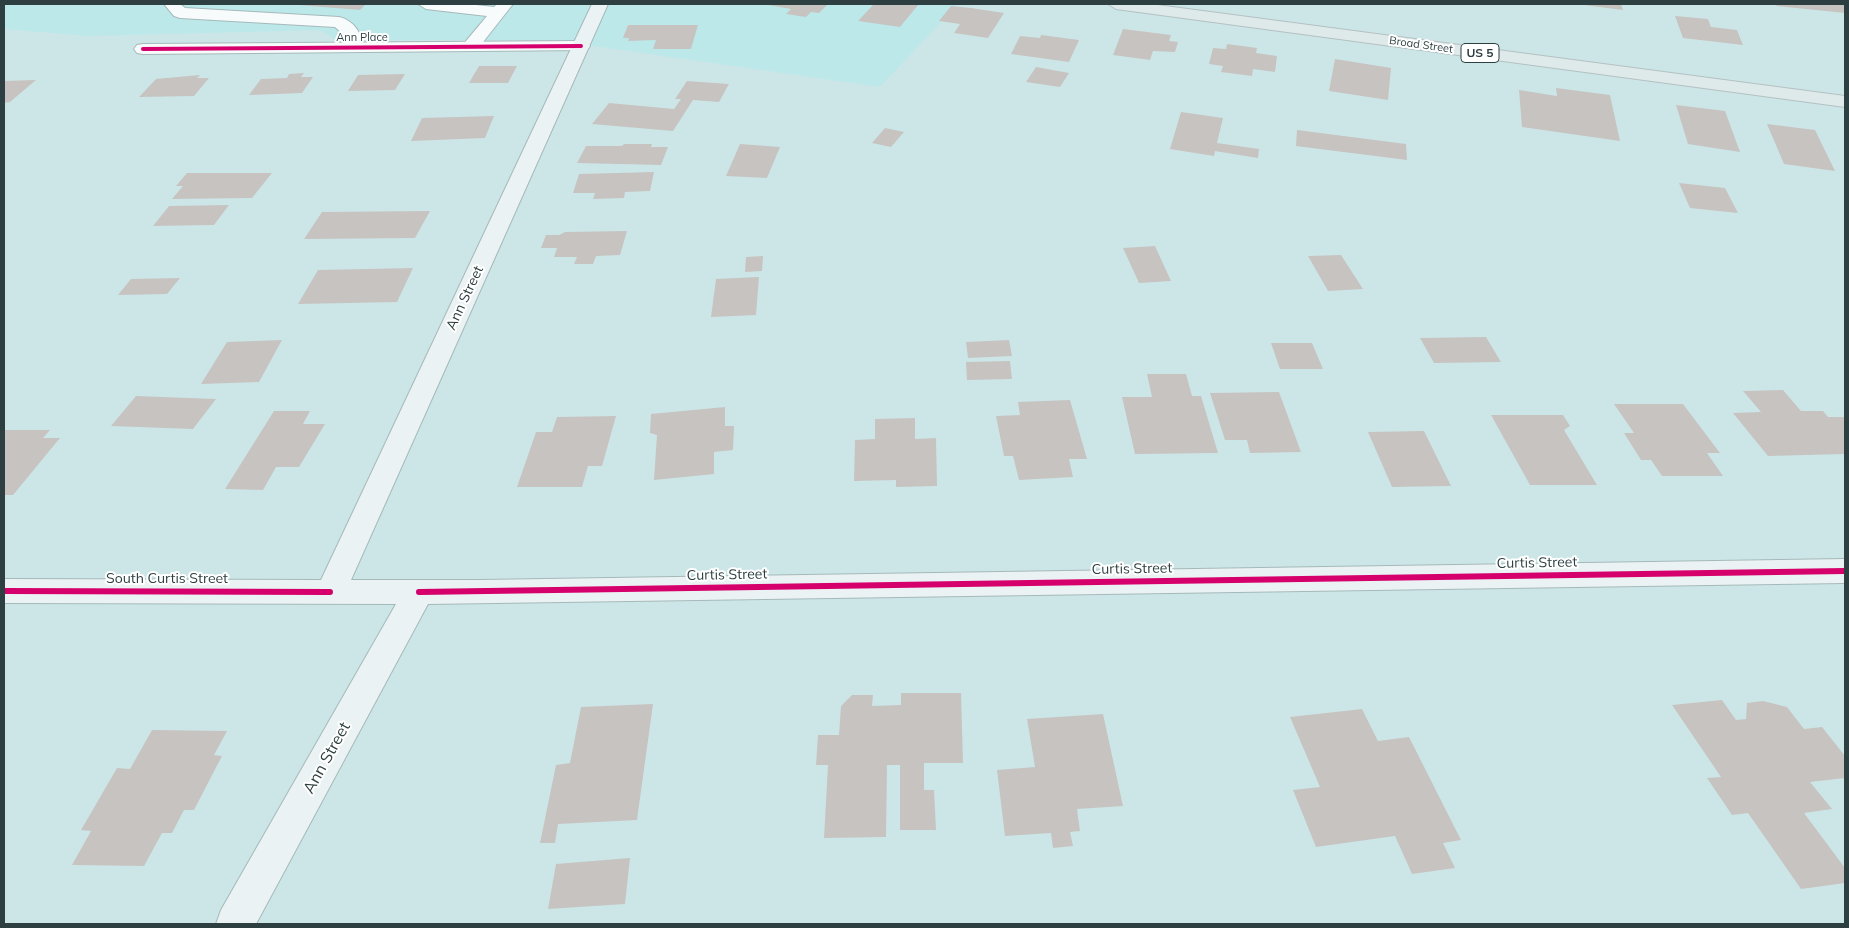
<!DOCTYPE html>
<html>
<head>
<meta charset="utf-8">
<style>
	body { margin:0 }
	#map { position:relative; width:1849px; height:928px; overflow:hidden; background:#cce6e7; font-family:Mulish,sans-serif }
	canvas { display:block }
	.frame { position:absolute; inset:0; border:5px solid #2d3f40; pointer-events:none }
</style>
</head>
<body>
<div id="map">
<canvas width="1849" height="928"></canvas>
<div class="frame"></div>
</div>
<script>
const g = document.querySelector('canvas').getContext('2d');
g.lineJoin = 'round';
function fillPath(path, color) { g.fillStyle = color; g.fill(path, 'evenodd'); }
function trace(path, color, width, dash) { g.strokeStyle = color; g.lineWidth = width; g.lineCap = dash ? 'butt' : 'round'; g.setLineDash(dash || []); g.stroke(path); }
function drawText(font, color, halo, rows, align = 'center') {
  g.font = font + ' Mulish,sans-serif'; g.lineWidth = 4; g.setLineDash([]); g.textBaseline = 'middle'; g.strokeStyle = halo; g.fillStyle = color; for (const [text, x, y, turn = 0] of rows) {
    g.save(); g.translate(x, y); g.rotate((+turn || 0) * Math.PI / 180); g.textAlign = isNaN(turn) ? turn : align; if (halo) g.strokeText(text, 0, 0); g.fillText(text, 0, 0); g.restore();
  }
}
const built = new Path2D(`
	M4 4H958L880 87 552 40H336L320 30 89 36 4 29Z`);
const building = new Path2D(`
	M287 4H366L360 10Z
	M763 4H828L819 13 811 12 806 17 786 14 791 9Z
	M874 4H919L900 27 858 21Z
	M1584 4H1621L1623 10 1584 5Z
	M1775 4H1845V13L1777 6Z
	M951 6 971 8 1004 13 988 38 954 33 960 24 939 21Z
	M1675 16 1708 19 1711 27 1737 30 1743 45 1683 38Z
	M628 25H698L691 49H653L656 40 628 41 629 38H623Z
	M1123 29 1171 35 1169 41 1178 42 1175 52 1153 51 1150 60 1113 55Z
	M1041 35 1079 40 1069 62 1011 54 1020 36 1040 38Z
	M1227 44 1257 48 1256 53 1277 56 1275 72 1253 69 1252 76 1221 72 1223 66 1209 64 1213 48 1226 49Z
	M1335 59 1391 68 1388 100 1329 91Z
	M479 66H517L508 83H469Z
	M1036 67 1069 73 1060 87 1026 82Z
	M304 73 301 77H313L302 93 249 95 261 79 287 78 289 74Z
	M405 74 395 90 348 91 358 75Z
	M200 75 197 78H209L194 96 139 97 156 79Z
	M36 80 10 102 4 103V81Z
	M687 81 729 84 719 102 693 100 673 131 592 124 609 103 674 109 681 99H675Z
	M1556 88 1610 95 1620 141 1522 127 1519 90 1557 96Z
	M1676 105 1725 111 1740 152 1688 144Z
	M1181 112 1223 118 1217 143 1259 149 1258 158 1215 151 1214 156 1170 149Z
	M494 116 485 138 411 141 422 118Z
	M1767 124 1815 130 1835 171 1784 164Z
	M885 128 904 132 891 147 872 143Z
	M1297 130 1406 144 1407 160 1296 146Z
	M624 144H652L651 147H668L661 165 577 163 586 146H622Z
	M740 144 780 147 767 178 726 176Z
	M654 172 650 191 625 192 624 198 593 199 595 193H573L579 174Z
	M187 173H272L252 198 172 199 183 186H176Z
	M1679 183 1725 188 1738 213 1690 208Z
	M229 205 214 225 153 226 169 206Z
	M430 211 415 238 304 239 322 212Z
	M627 231 620 255 596 256 593 264H574L577 257H554L557 248H541L546 235H559L565 232Z
	M1155 246 1171 281 1139 283 1123 248Z
	M1341 255 1363 289 1328 291 1308 256Z
	M763 256 762 271 745 272 746 257Z
	M413 268 397 302 298 304 318 270Z
	M759 277 756 315 711 317 716 279Z
	M180 278 167 294 118 295 131 279Z
	M1486 337 1501 362 1434 363 1420 338Z
	M282 340 259 382 201 384 227 342Z
	M1009 340 1012 356 968 358 966 342Z
	M1271 343H1312L1323 369H1280Z
	M1010 361 1012 379 967 380 966 362Z
	M1147 374H1186L1192 396H1201L1218 453 1135 454 1122 397H1152Z
	M1783 390 1801 411H1823L1828 417H1845V454L1768 456 1733 413 1761 412 1743 391Z
	M1279 392 1301 452 1250 453 1247 440H1225L1210 393Z
	M136 396 216 399 193 429 111 426Z
	M1070 400 1087 459H1069L1073 477 1019 480 1013 456H1004L996 416 1020 415 1018 402Z
	M1614 404H1683L1720 453H1707L1723 476H1662L1651 460H1641L1624 433H1634Z
	M725 407V426H734L733 450 714 452V474L654 480 657 435 650 433 651 414Z
	M274 411H310L303 424H325L299 467H276L263 490 225 489Z
	M1491 415H1563L1570 426 1564 430 1597 485H1530Z
	M616 416 602 466H588L582 487H517L536 432H552L557 417Z
	M915 418V439L936 438 937 486 896 487V480L854 481 855 440 875 439V419Z
	M4 430H50L43 438H60L13 495H4Z
	M1424 431 1451 486 1392 487 1368 432Z
	M901 693H961L963 763H924V790H934L936 830H900V765H887L886 837 824 838 828 765H816L818 735H839L841 706 852 695H873L872 706 901 705Z
	M1722 700 1736 720 1746 719 1747 703 1763 701 1787 707 1804 729 1822 727 1845 756V778L1810 782 1832 809 1804 813 1845 868V883L1801 889 1748 813 1732 815 1707 778 1721 777 1672 705Z
	M653 704 637 820 558 824 555 843H540L556 765 570 763 581 707Z
	M1362 709 1378 741 1409 737 1461 840 1443 843 1455 868 1412 874 1395 836 1316 847 1293 790 1320 787 1290 717Z
	M1103 714 1123 806 1077 809 1080 831 1070 832 1073 846 1053 848 1051 833 1005 836 997 770 1035 767 1027 719Z
	M152 730 227 731 214 755 222 756 194 810H184L172 833H162L144 866 72 865 91 831 81 830 117 768 130 769Z
	M630 858 625 904 548 909 556 864Z`);
const lane = new Path2D(`
	M164 4H180L185 8 339 17C355 21 361 33 364 48L361 52H349L345 36 335 27 180 18 174 16Z
	M418 4H467L494 7 497 4H513L476 51H464L461 47 487 16 426 9Z`);
const street = new Path2D(`
	M581 41 587 42 590 46 587 50 143 54 137 53 134 49 137 45 143 44Z`);
const secondary = new Path2D(`
	M592 4H608L351 580H480L1845 559V583L428 604 256 924H216L221 910 396 604 4 603V579L321 580Z`);
const primary = new Path2D(`
	M1108 4H1150L1845 96V107L1116 9Z`);
const cyclewayFar1 = new Path2D(`
	M143 49 581 46`);
const cycleway = new Path2D(`
	M4 591 330 592
	M419 592 1845 571`);
const farStreetnames = [
	["Ann Place",362,38],
	["Broad Street",1421,45,8]
];
const shields = [
	[1480,53,38]
];
const shieldNames = [
	["US 5",1480,53]
];
const streetNames = [
	["Ann Street",465,298,-65],
	["Curtis Street",1537,563,-1],
	["Curtis Street",1132,569,-1],
	["Curtis Street",727,575,-1],
	["South Curtis Street",167,579]
];
const nearStreetnames = [
	["Ann Street",327,758,-61]
];
fillPath(built, '#bde8ea');
fillPath(building, '#c7c3c1');
trace(lane, '#a5b9ba', 2);
trace(street, '#a5b9ba', 2);
trace(secondary, '#a5b9ba', 2);
trace(primary, '#b4c1c2', 2);
fillPath(lane, '#f7fbfb');
fillPath(street, '#f7fbfb');
fillPath(secondary, '#ebf2f3');
fillPath(primary, '#dee9ea');
trace(cyclewayFar1, '#d6006c', 4);
trace(cycleway, '#d6006c', 6);
drawText('11px', '#2d3f40', '#fff', farStreetnames);
for (const [x, y, w] of shields) { const box = new Path2D(); box.roundRect(x - w / 2, y - 9.5, w, 19, 4); g.fillStyle = '#fff'; g.fill(box); trace(box, '#2d3f40', 1); }
drawText('bold 12px', '#2d3f40', null, shieldNames);
drawText('14px', '#2d3f40', '#fff', streetNames);
drawText('16px', '#2d3f40', '#fff', nearStreetnames);
</script>
</body>
</html>
